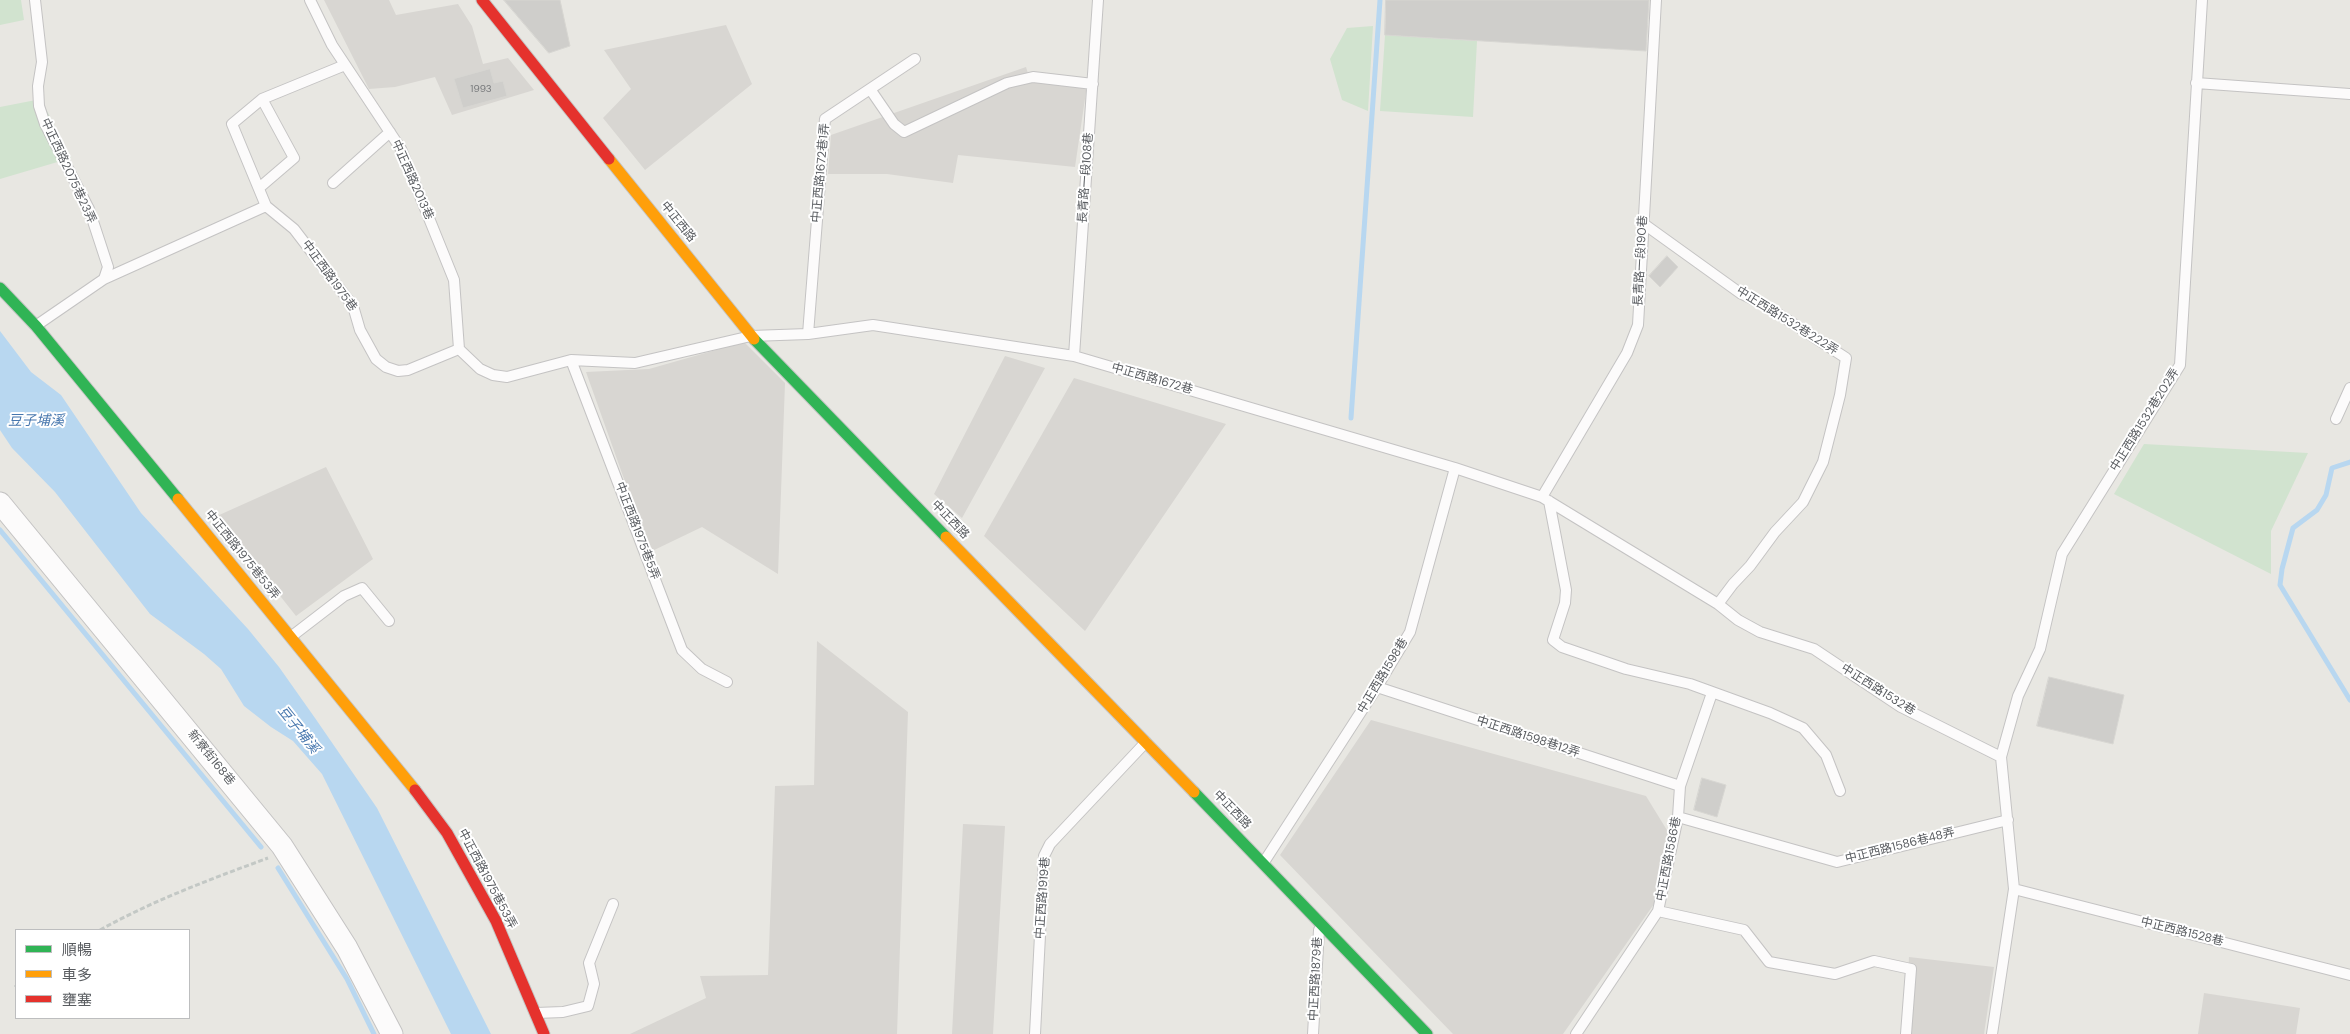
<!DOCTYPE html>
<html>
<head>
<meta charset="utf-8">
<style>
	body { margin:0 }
	#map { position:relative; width:2350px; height:1034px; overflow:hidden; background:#e8e7e2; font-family:"DM Sans","Noto Sans TC",sans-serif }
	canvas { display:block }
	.legend { position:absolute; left:15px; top:929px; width:175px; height:90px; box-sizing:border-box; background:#fff; border:1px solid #bdbebf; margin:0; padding:6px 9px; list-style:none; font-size:15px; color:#595c60 }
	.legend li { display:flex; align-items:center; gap:10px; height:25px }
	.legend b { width:25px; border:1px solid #bdbebf }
</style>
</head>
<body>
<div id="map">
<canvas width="2350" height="1034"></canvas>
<ul class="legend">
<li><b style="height:6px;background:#30b455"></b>順暢</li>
<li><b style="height:6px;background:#ff9f0a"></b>車多</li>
<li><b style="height:6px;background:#e5322d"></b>壅塞</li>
</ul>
</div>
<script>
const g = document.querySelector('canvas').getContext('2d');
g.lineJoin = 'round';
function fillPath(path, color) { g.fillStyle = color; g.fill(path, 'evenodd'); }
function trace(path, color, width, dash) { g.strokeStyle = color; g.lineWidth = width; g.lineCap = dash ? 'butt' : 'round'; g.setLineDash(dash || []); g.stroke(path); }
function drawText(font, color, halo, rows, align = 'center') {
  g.font = font + ' "DM Sans","Noto Sans TC",sans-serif'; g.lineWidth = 4; g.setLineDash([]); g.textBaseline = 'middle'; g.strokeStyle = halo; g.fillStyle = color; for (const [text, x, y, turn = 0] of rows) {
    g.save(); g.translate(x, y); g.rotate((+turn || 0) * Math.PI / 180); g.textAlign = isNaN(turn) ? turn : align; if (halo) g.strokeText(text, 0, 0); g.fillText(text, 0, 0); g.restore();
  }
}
const industrial = new Path2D(`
	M324 0H389L396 15 458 4 472 26 483 64 508 58 534 90 452 115 435 77 395 87 369 89Z
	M726 25 752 84 645 170 603 118 631 89 604 50Z
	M1026 67 1030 80 1087 85 1075 167 958 155 953 183 887 174H828L831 135Z
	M744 342 785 383 778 574 702 527 650 552 586 372 649 369Z
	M1005 356 1045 368 962 518 934 494Z
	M1074 378 1226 424 1085 631 984 536Z
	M326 467 373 559 296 616 217 516Z
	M817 641 908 712 897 1034H630L706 998 700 976 768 975 775 786 814 785Z
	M1371 720 1646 796 1673 840 1668 884 1563 1034H1453L1280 855Z
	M963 824 1005 826 993 1034H952Z
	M1909 957 1994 967 1984 1034H1905Z
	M2204 993 2300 1008 2296 1034H2198Z`);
const green = new Path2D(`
	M0 0H21L24 20 0 25Z
	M1373 26 1368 111 1342 100 1330 59 1347 28Z
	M1385 35 1477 41 1473 117 1380 111Z
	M41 99 71 158 0 179V107Z
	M2144 444 2308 453 2271 531V574L2114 494Z`);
const water = new Path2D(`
	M0 331 31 372 61 395 141 513 248 629 279 667 315 718 377 808 491 1034H451L322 774 293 741 271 727 244 706 221 669 204 654 150 614 55 492 12 448 0 430Z`);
const stream = new Path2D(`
	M1351 418 1380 0
	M2350 462 2332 468 2326 495 2317 510 2293 528 2282 569 2280 585 2350 700
	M0 530 261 847
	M278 868 347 979 374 1034`);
const building = new Path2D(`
	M504 0H560L570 46 549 53Z
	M1386 0H1649L1646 51 1385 35Z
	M490 69 494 83 503 81 507 96 463 108 454 79Z
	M1667 256 1678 267 1660 287 1649 276Z
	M2049 677 2124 695 2113 744 2037 726Z
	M1702 778 1726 785 1717 817 1694 810Z`);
const path = new Path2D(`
	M100 930C154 900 211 879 268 858
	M15 987 16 986`);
const lane = new Path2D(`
	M35 0 42 62 38 86 39 106 45 124 89 209 108 267 104 279
	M310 0 332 45 401 149 454 280 459 349
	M2196 83 2350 94
	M870 89 894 124 904 132 1007 83 1033 77 1093 84
	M262 99 232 124 266 206 294 229 353 306 360 330 376 359 386 367 398 371 408 370 459 349
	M333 183 390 132
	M259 188 294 158 262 99 345 65
	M1644 224 1740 293 1763 304 1846 358 1840 395 1823 462 1803 502 1775 532 1750 566 1733 584 1718 604
	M37 325 104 279 266 206
	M808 334 825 119 915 59
	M459 349 480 369 493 375 507 377 571 360 635 363 751 336 808 334 873 325 1074 356 1455 468 1542 497 1718 604 1738 620 1760 632 1814 649 1901 707 2001 757
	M1074 356 1098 0
	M571 360 682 650 702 669 727 682
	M2336 419 2350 388
	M1542 497 1627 353 1638 325 1656 0
	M1549 501 1566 590 1565 603 1553 640 1562 647 1626 669 1690 684 1770 713 1803 728 1826 755 1840 791
	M292 636 344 596 362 588 389 621
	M1377 687 1680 786
	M1678 817 1837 862 2008 820
	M1264 862 1377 687 1410 632 1455 468
	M2014 889 2350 975
	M1658 911 1744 930 1769 962 1835 974 1874 961 1911 969 1906 1034
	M536 1013 563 1012 588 1006 594 984 589 963 613 904
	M1035 1034 1044 856 1050 844 1146 742
	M1313 1034 1319 930
	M1576 1034 1658 911 1678 817 1680 786 1712 693
	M1992 1034 2014 889 2001 757 2018 696 2040 649 2062 554 2180 365 2202 0`);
const street = new Path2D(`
	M0 503 282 846 347 948 392 1034`);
const fast = new Path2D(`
	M0 288 36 326 178 499
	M754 339 946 537
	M1194 792 1427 1034`);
const slow = new Path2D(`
	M609 159 754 339
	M178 499 415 790
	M946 537 1194 792`);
const jam = new Path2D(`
	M482 0 609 159
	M415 790 447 833 496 921 544 1034`);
const numberNames = [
	["1993",481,89]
];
const streetNames = [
	["中正西路2075巷23弄",68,171,65],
	["中正西路1672巷1弄",821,173,-85],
	["長青路一段108巷",1086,178,-86],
	["中正西路2013巷",412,180,66],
	["中正西路",678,222,51],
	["長青路一段190巷",1641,261,-87],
	["中正西路1975巷",329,276,54],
	["中正西路1532巷222弄",1787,321,32],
	["中正西路1672巷",1152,379,16],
	["中正西路1532巷202弄",2145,420,-58],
	["中正西路",950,520,46],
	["中正西路1975巷5弄",637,531,69],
	["中正西路1975巷53弄",242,555,51],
	["中正西路1598巷",1383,676,-59],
	["中正西路1532巷",1878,690,32],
	["中正西路1598巷12弄",1528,737,18],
	["新寮街168巷",211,758,51],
	["中正西路",1232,810,46],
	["中正西路1586巷48弄",1900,846,-14],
	["中正西路1586巷",1669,859,-79],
	["中正西路1975巷53弄",487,879,62],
	["中正西路1919巷",1043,898,-86],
	["中正西路1528巷",2182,932,14],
	["中正西路1879巷",1316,979,-87]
];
const waterNames = [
	["豆子埔溪",36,421],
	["豆子埔溪",298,730,51]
];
fillPath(industrial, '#d8d6d2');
fillPath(green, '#d1e3cf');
fillPath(water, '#b8d7f0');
trace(stream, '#b8d7f0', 5);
fillPath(building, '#cfcecb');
trace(building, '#d7d6d2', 1);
trace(lane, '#c4c3c3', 12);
trace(street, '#c4c3c3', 23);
trace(fast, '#c5c5c4', 13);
trace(slow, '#c5c5c4', 13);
trace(jam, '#c5c5c4', 13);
trace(path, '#c3c8c5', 3, [5, 2.5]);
trace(lane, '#fcfbfb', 10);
trace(street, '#fcfbfb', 21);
trace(fast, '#30b455', 11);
trace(slow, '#ff9f0a', 11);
trace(jam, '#e5322d', 11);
drawText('10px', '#787a7c', null, numberNames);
drawText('12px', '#595c60', '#fff', streetNames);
drawText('italic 14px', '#4777ae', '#fff', waterNames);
</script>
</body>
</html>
